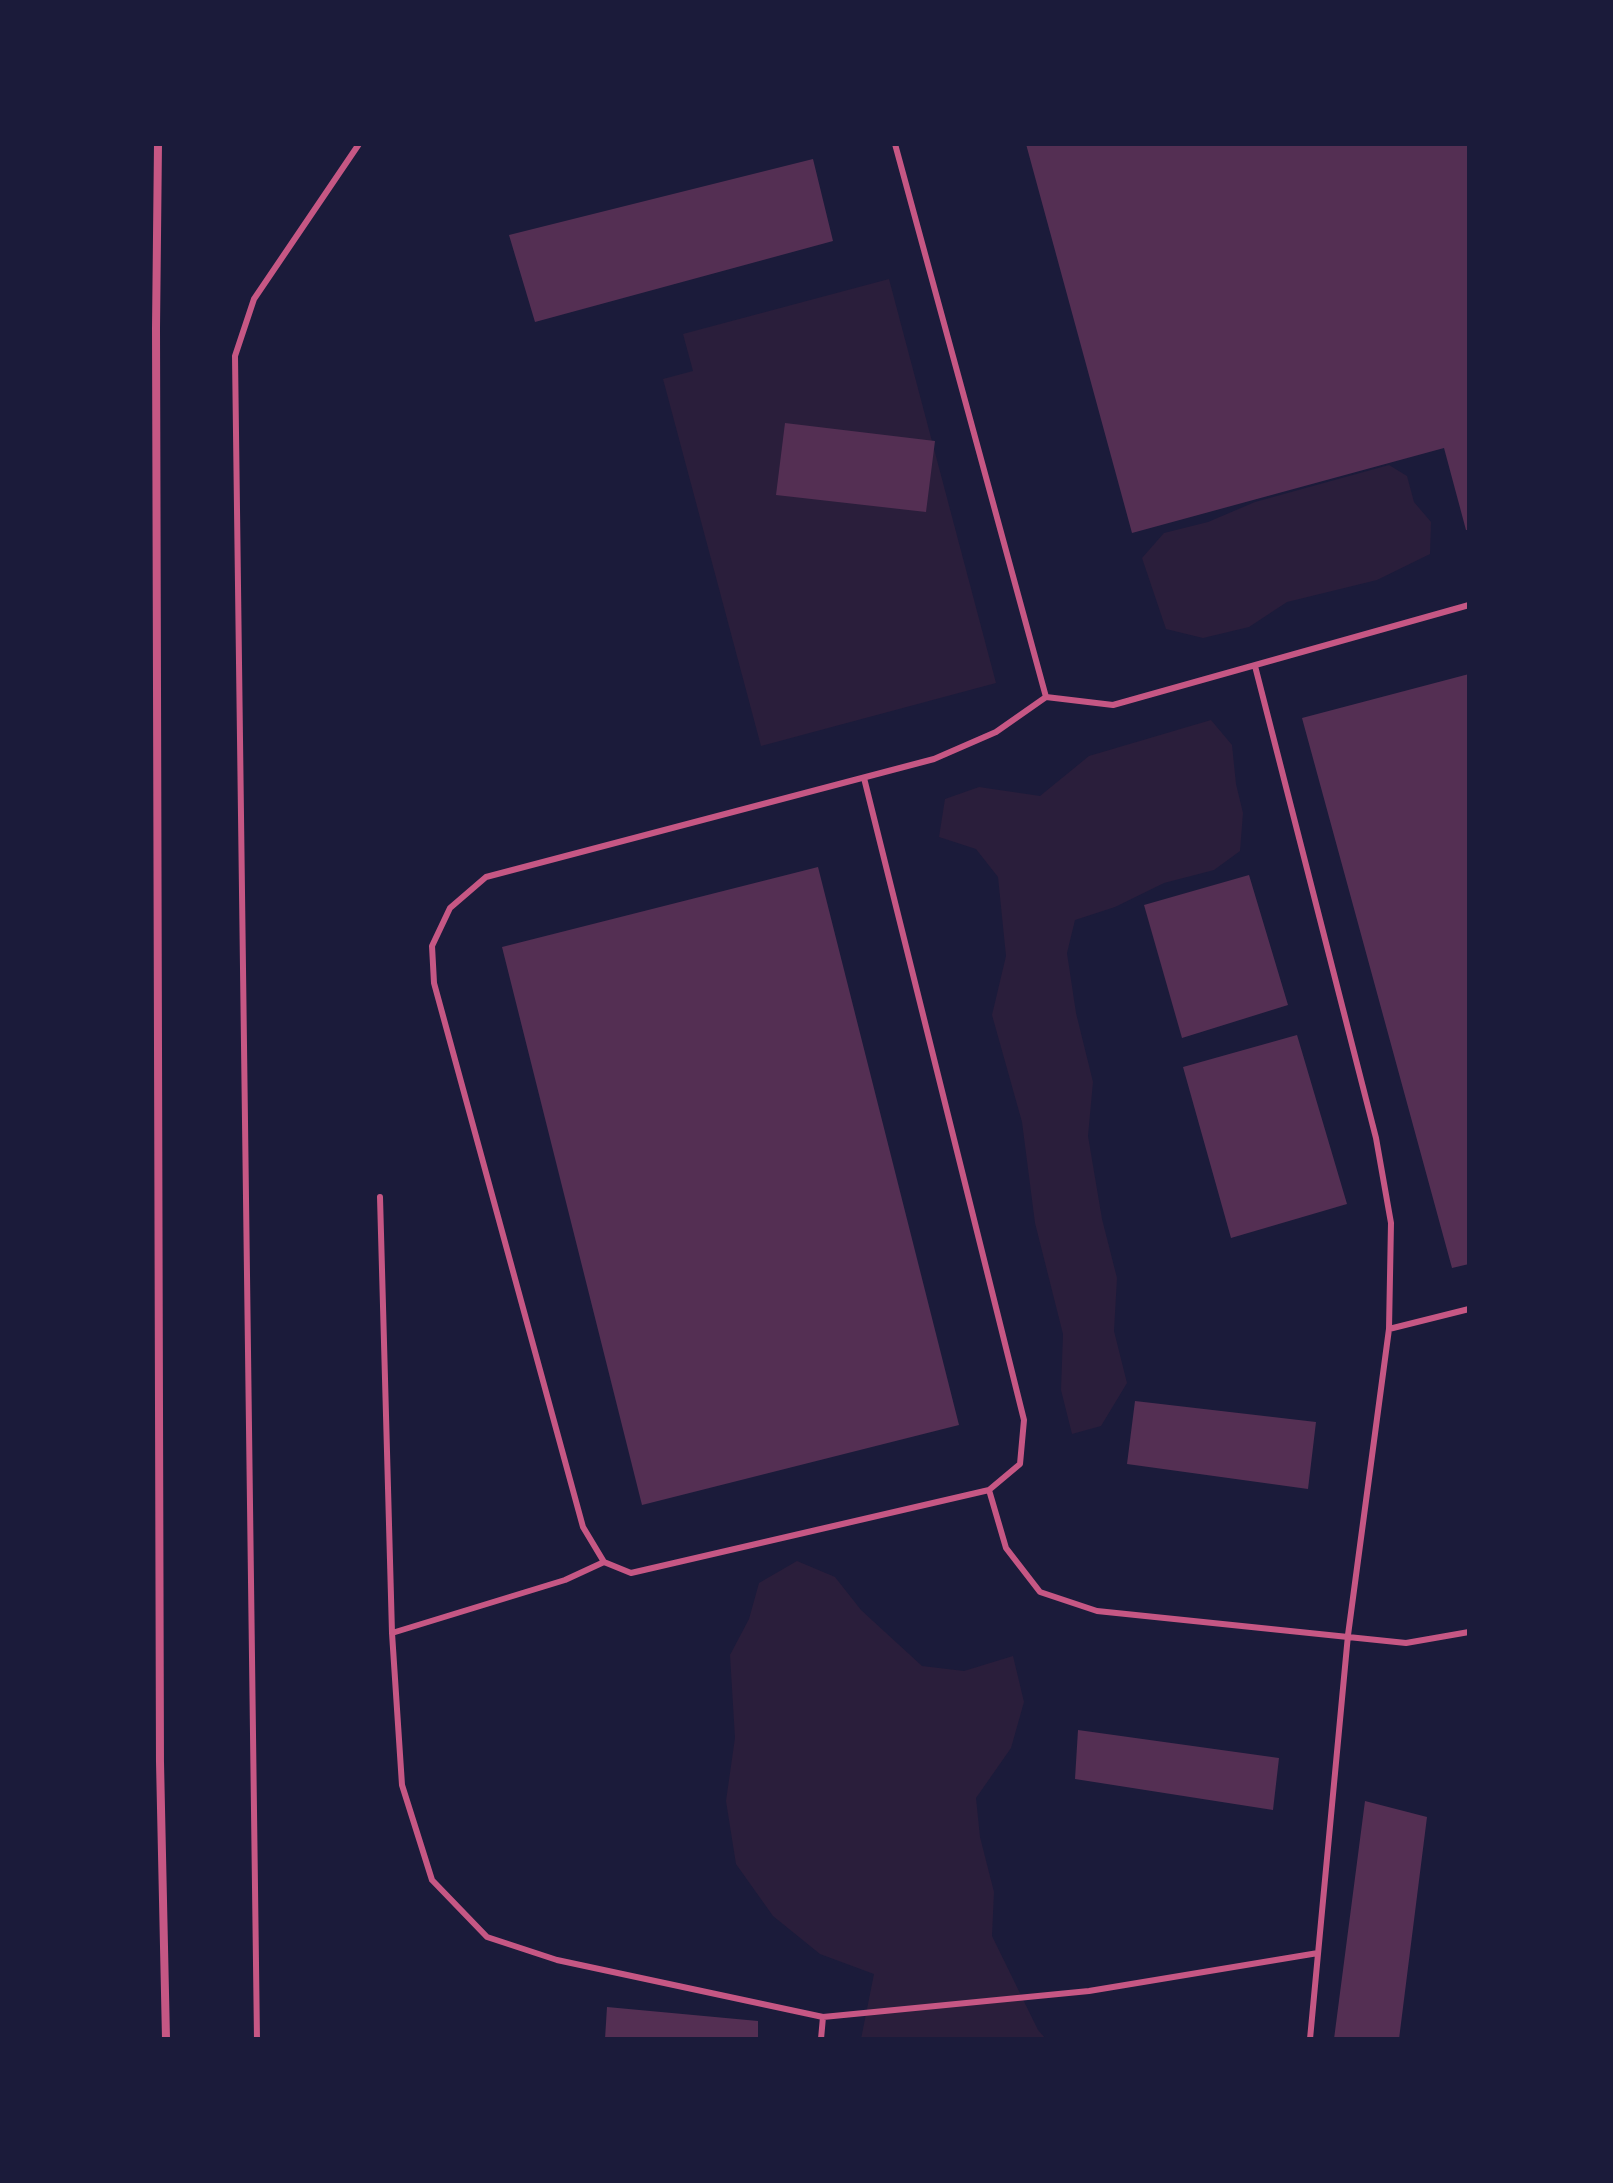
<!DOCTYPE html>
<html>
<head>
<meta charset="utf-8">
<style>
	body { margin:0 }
	#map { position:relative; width:1613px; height:2183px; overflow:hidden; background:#1b1b3a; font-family:Georgia,serif }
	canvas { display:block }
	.frame { position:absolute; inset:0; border:146px solid #1b1b3a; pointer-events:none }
</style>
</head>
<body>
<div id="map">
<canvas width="1613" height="2183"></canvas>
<div class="frame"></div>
</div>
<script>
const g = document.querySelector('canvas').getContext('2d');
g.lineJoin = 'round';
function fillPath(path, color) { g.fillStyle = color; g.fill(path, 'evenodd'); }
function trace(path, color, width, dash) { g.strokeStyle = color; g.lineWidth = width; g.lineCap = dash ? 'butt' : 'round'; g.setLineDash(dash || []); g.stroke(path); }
const green = new Path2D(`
	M889 279 996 683 761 746 663 379 693 371 683 334Z
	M1389 465 1407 476 1414 502 1431 522 1430 554 1377 580 1287 602 1249 627 1203 638 1166 629 1142 558 1164 533 1208 522 1255 502Z
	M1211 720 1232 745 1236 784 1243 813 1240 851 1214 870 1164 883 1115 907 1075 920 1067 953 1076 1013 1093 1082 1088 1136 1102 1219 1117 1278 1114 1331 1127 1383 1101 1426 1072 1434 1061 1390 1063 1334 1035 1223 1022 1122 992 1015 1006 956 998 877 976 849 939 837 945 799 979 787 1040 796 1089 756Z
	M797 1561 835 1577 861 1610 922 1666 964 1671 1013 1656 1024 1702 1011 1748 976 1798 980 1837 994 1892 992 1936 1038 2030 1046 2039H861L874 1974 820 1954 773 1916 736 1864 726 1801 735 1738 730 1655 749 1619 759 1583Z`);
const building = new Path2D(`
	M1026 144H1469V530H1466L1444 448 1132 533Z
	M813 159 833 241 535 322 509 235Z
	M785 423 935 441 926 512 776 495Z
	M1469 674V1264L1452 1268 1302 718Z
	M818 867 959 1425 642 1505 502 947Z
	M1249 875 1288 1005 1182 1038 1144 905Z
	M1297 1035 1347 1204 1231 1238 1183 1067Z
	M1135 1401 1316 1422 1308 1489 1127 1464Z
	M1078 1730 1279 1758 1273 1810 1075 1779Z
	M1365 1801 1427 1817 1399 2039H1334Z
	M607 2007 758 2021V2039H605Z`);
const service = new Path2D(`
	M895 144 1046 697
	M1255 666 1376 1138 1391 1223 1389 1329 1348 1635 1310 2039
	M864 778 1024 1420 1020 1464 989 1490 631 1573 604 1562 583 1527 434 983 432 946 450 908 486 877 934 759 996 732 1046 697 1113 705 1469 605
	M380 1197 392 1633
	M1389 1329 1469 1309
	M989 1490 1006 1548 1040 1592 1097 1611 1406 1643 1469 1632
	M604 1562 565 1580 392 1633 402 1785 432 1880 487 1937 557 1960 823 2017 821 2039
	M823 2017 1089 1991 1318 1953
	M257 2039 235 356 254 299 359 144`);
const minor = new Path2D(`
	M158 144 156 328 160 1762 166 2039`);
fillPath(green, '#2a1e3b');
fillPath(building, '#542f53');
trace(service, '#c65784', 6);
trace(minor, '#c65784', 8);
</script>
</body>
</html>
